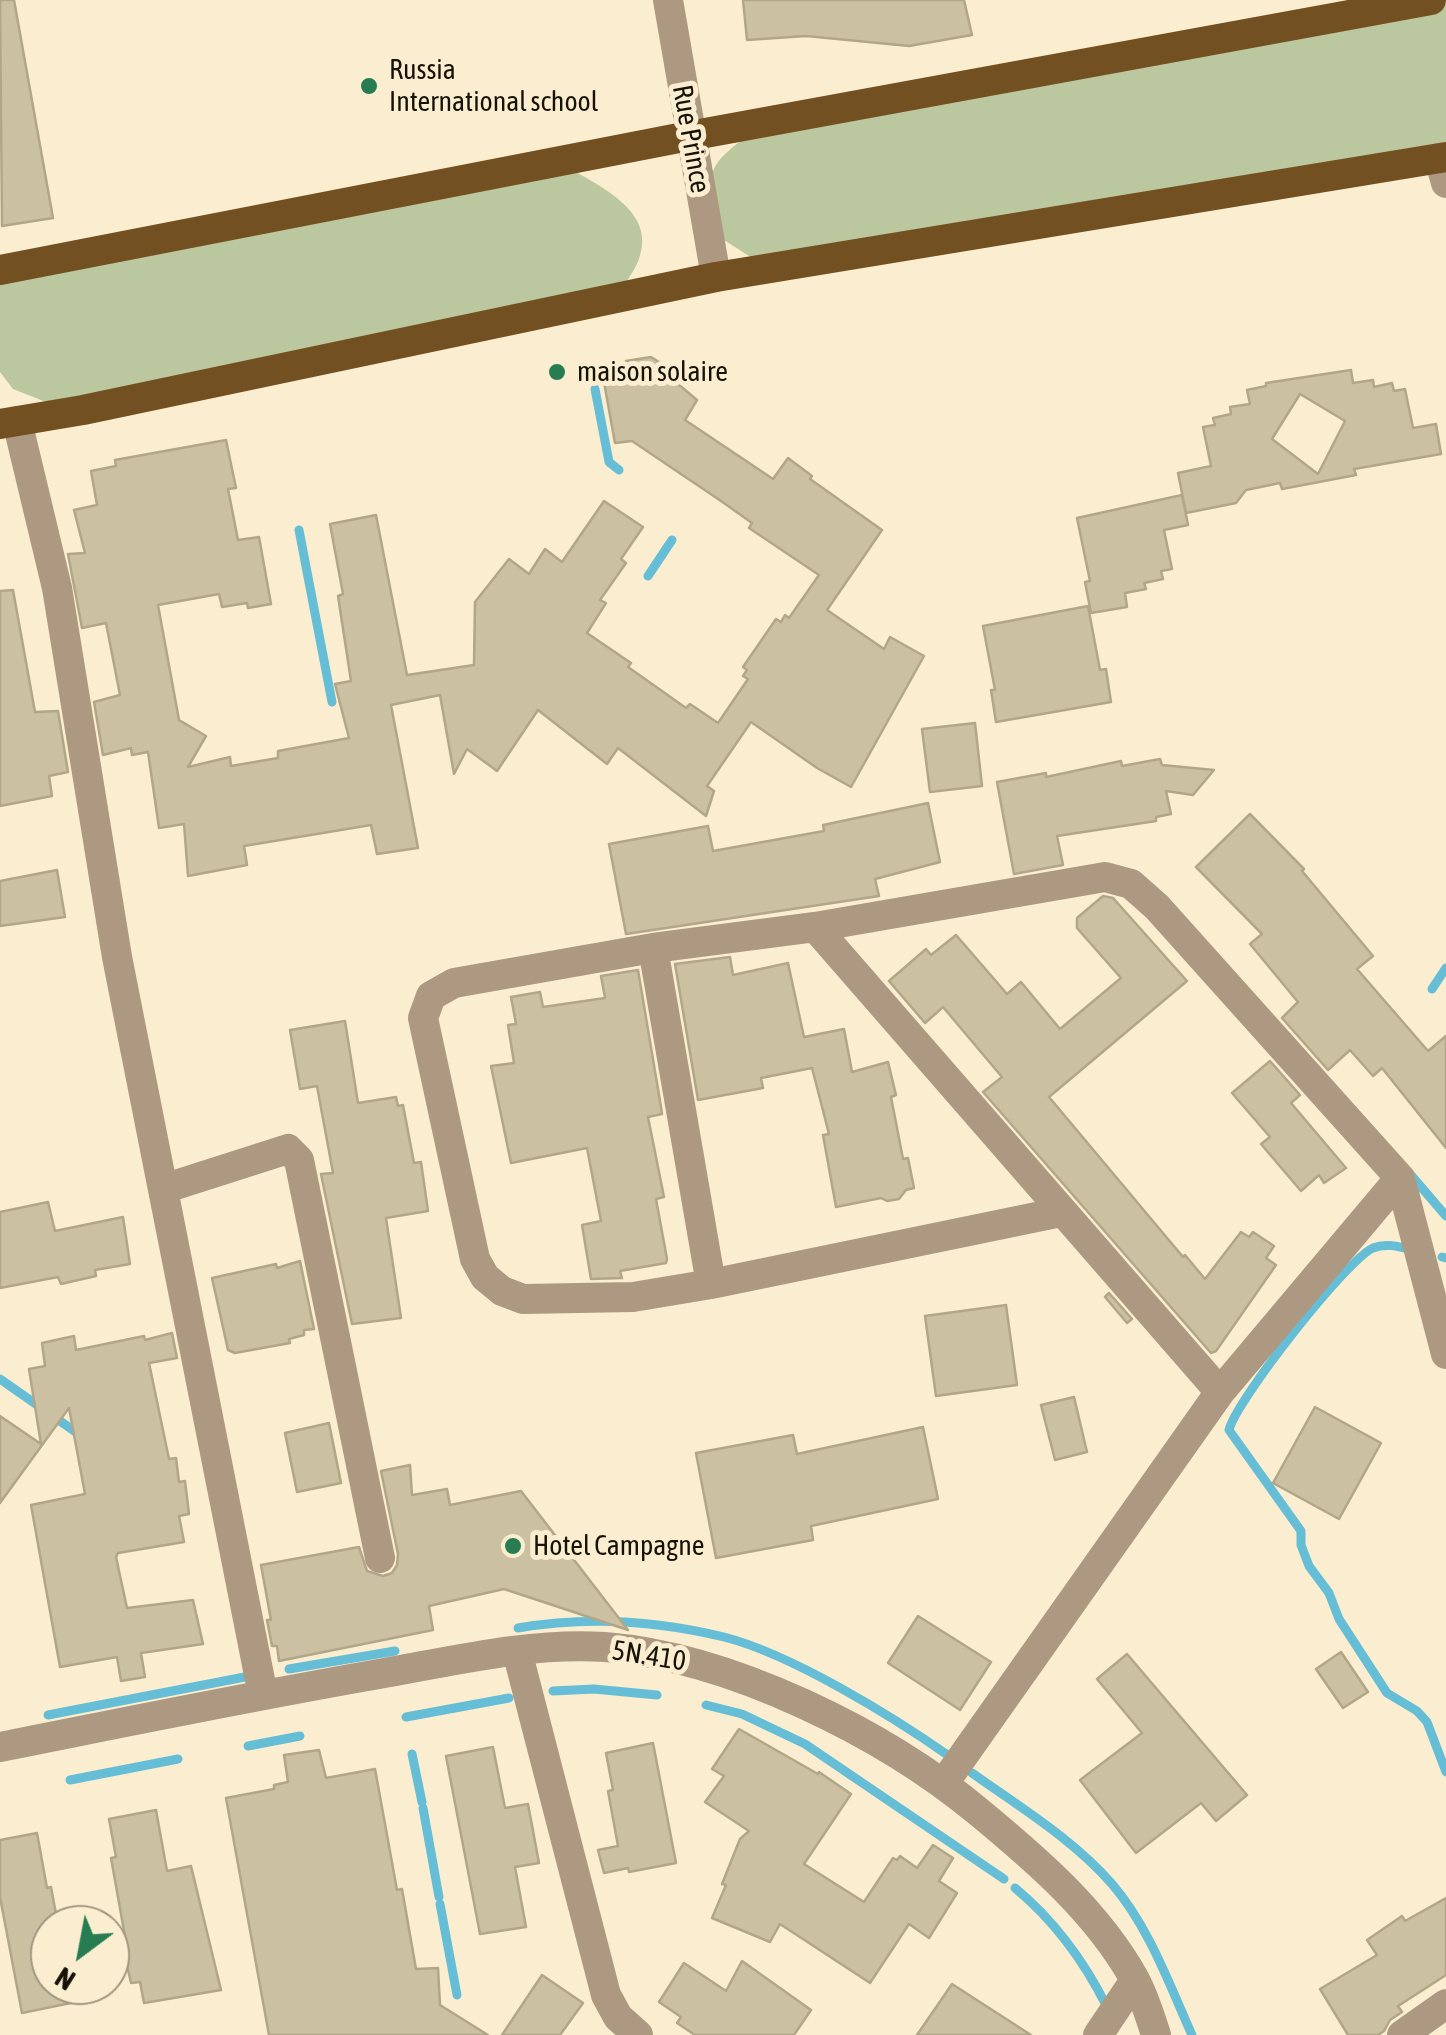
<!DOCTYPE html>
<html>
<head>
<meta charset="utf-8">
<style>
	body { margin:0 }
	#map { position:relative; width:1446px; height:2035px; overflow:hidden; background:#fbeed0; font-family:"Asap Condensed",sans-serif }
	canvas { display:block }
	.north { position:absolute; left:30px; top:1905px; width:100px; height:100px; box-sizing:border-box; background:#fbeed0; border:2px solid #a09680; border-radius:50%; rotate:212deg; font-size:28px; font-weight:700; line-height:40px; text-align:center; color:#171208 }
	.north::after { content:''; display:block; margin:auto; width:35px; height:45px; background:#277d51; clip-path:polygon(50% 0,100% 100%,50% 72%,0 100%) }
</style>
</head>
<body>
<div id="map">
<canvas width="1446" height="2035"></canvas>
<div class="north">N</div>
</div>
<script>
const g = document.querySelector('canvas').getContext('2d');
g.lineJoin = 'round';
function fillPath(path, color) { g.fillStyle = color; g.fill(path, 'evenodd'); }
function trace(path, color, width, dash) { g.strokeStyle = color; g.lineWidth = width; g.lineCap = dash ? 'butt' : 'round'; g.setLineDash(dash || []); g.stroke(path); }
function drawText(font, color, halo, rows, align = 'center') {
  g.font = font + ' "Asap Condensed",sans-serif'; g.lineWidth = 10; g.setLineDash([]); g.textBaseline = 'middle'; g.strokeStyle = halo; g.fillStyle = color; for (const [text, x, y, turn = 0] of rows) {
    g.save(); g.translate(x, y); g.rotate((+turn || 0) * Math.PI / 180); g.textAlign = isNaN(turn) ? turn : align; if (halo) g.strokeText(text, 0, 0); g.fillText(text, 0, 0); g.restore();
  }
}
const green = new Path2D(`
	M1446 4V154L769 261 749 256 713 233C708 159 706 169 763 123Z
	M566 166C598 186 657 210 639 259 634 272 625 283 618 295L51 404 13 389 0 372V282Z`);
const stream = new Path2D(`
	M595 389 609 462 619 470
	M299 530 332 702
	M648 576 672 540
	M1432 989 1446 968
	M1410 1174 1446 1216
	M1411 1250C1398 1246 1385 1243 1373 1248 1346 1260 1235 1402 1229 1430L1301 1531V1545L1309 1566 1329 1593 1339 1619 1387 1693 1417 1711 1427 1722 1446 1772
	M1442 1257 1446 1258
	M0 1379 80 1435
	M518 1628C586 1616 658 1621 724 1637 791 1654 892 1716 949 1756
	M289 1669 395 1651
	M553 1691 594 1689 657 1695
	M706 1705 742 1714 805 1744 1004 1879
	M48 1715 250 1676
	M406 1717 509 1698
	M248 1746 300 1736
	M412 1754 422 1802
	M972 1773C1020 1807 1074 1840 1112 1884 1149 1927 1169 1984 1192 2035
	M70 1780 178 1759
	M423 1808 439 1897
	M1015 1888C1055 1921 1084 1961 1107 2007
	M440 1904 457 1995`);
const building = new Path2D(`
	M0 0H14L53 218 2 226Z
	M743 0H964L972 35 909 46 806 36 747 40Z
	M651 357 672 370 670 374 680 380 678 384 697 400 685 420 773 479 788 458 812 476 810 479 882 530 827 610 884 649 890 637 924 656 851 787 817 768 751 722 707 786 714 791 706 816 618 748 607 764 538 710 497 771 467 749 454 774 440 695 391 705 418 848 377 854 371 825 244 846 247 865 188 876 184 824 159 828 148 752 132 755 131 748 103 755 94 702 120 695 106 623 82 628 68 554 85 553 74 510 97 505 91 471 116 466 115 460 226 440 236 488 228 489 238 540 259 537 271 604 248 608 247 603 222 607 219 594 158 605 179 720 206 736 188 767 230 757 231 766 278 758V751L349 738 335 684 351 681 338 596 343 594 330 524 376 515 407 675 474 665 475 602 509 559 529 574 545 549 562 562 604 501 643 527 621 559 626 563 600 600 606 603 587 633 631 663 628 667 686 708 690 704 718 723 748 679 743 676 747 670 743 667 776 619 781 622 785 615 789 618 819 575 749 528 752 523 721 501 632 441 615 443 602 371 628 366 626 361Z
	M1351 370 1353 383 1373 380 1374 387 1392 383 1394 391 1405 389 1413 428 1436 424 1441 454 1354 469 1356 475 1282 489 1280 483 1246 490 1236 503 1186 513 1178 473 1211 466 1203 427 1215 425 1213 418 1231 414 1230 407 1250 404 1247 390 1266 386V383ZM1300 394 1345 421 1318 474 1272 439Z
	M1182 495 1188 525 1164 530 1172 569 1161 571 1163 579 1144 583 1146 589 1125 593 1127 607 1091 613 1085 582 1090 581 1077 518Z
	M13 590 35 712 58 711 68 772 49 776 52 796 0 806V591Z
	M1088 606 1100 670 1106 669 1111 702 996 722 991 690H995L983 626Z
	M975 723 982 786 930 792 922 729Z
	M1160 759 1162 765 1214 770 1193 795 1166 791 1171 814 1156 817V821L1057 836 1063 865 1014 874 997 782 1046 773V777L1121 761 1122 766Z
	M928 803 940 862 875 879 879 896 626 934 609 844 708 826 713 851 824 831 823 825Z
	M1250 814 1304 869 1302 871 1373 956 1357 969 1428 1051 1446 1036V1148L1382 1068 1373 1076 1350 1050 1328 1070 1282 1018 1298 1002 1250 944 1262 934 1196 867Z
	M57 870 65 917 0 926V881Z
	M1103 896 1113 898 1187 981 1049 1097 1183 1257 1185 1255 1205 1279 1241 1232 1249 1237 1253 1232 1274 1246 1266 1258 1276 1265 1216 1351 1211 1353 983 1092 1002 1077 943 1007 925 1023 889 981 926 949 931 955 956 935 1007 994 1021 982 1060 1029 1121 978 1077 928V918Z
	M730 957 733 975 788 963 804 1037 844 1029 852 1072 888 1062 896 1095 891 1097 903 1159 908 1158 914 1188 906 1190 899 1199 887 1201 881 1198 836 1207 823 1135 829 1134 812 1068 761 1078 763 1088 698 1100 675 964Z
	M638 970 661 1107 662 1114 648 1117 664 1197 656 1199 667 1259 666 1263 620 1271 622 1278 591 1279 582 1225 601 1221 587 1148 511 1163 491 1066 514 1063 508 1025 516 1024 511 997 540 992 543 1007 605 998 601 976Z
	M345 1021 358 1103 396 1097 398 1106 403 1105 414 1163 421 1162 428 1211 386 1218 401 1318 352 1324 321 1174 333 1173 317 1086 300 1089 290 1030Z
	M1270 1061 1300 1095 1291 1103 1346 1168 1324 1183 1319 1175 1301 1191 1261 1144 1270 1137 1232 1093Z
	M48 1202 55 1231 123 1217 130 1264 95 1270 96 1276 61 1284 58 1277 0 1288V1212Z
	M300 1261 314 1329 304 1330V1335L289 1339 290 1343 235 1353 228 1350 212 1278 276 1264 277 1268Z
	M1109 1293 1132 1319 1127 1323 1105 1297Z
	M1006 1305 1017 1385 936 1396 925 1316Z
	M172 1333 177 1358 149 1363 169 1459 176 1458 179 1482 185 1481 189 1514 179 1516 184 1542 118 1553 116 1557 127 1608 193 1600 203 1644 141 1653 145 1677 121 1681 117 1657 60 1667 31 1505 85 1494 69 1408 0 1503V1416L41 1444 29 1369 45 1366 42 1343 74 1336 76 1350 144 1336 145 1340Z
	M1074 1397 1087 1452 1055 1460 1041 1405Z
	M1315 1407 1381 1443 1339 1519 1273 1483Z
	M329 1423 341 1483 297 1492 285 1433Z
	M923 1427 938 1499 811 1526 813 1540 716 1558 696 1453 793 1435 797 1454Z
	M410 1465 412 1495 447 1489 450 1505 521 1491 628 1630 504 1589 429 1606 433 1630 279 1661 277 1646H272L267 1620H271L261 1565 359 1547 367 1571 383 1576 392 1573 397 1565 398 1554 381 1471Z
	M918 1616 991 1662 960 1710 888 1663Z
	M1341 1652 1368 1692 1343 1708 1316 1669Z
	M1127 1654 1247 1795 1216 1821 1201 1803 1136 1853 1080 1780 1142 1733 1097 1679Z
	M739 1729 818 1774 819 1772 851 1794 804 1864 864 1902 893 1858 897 1860 900 1856 917 1868 933 1845 953 1858 939 1881 957 1893 929 1938 909 1924 870 1983 780 1924 770 1942 712 1918 726 1885 722 1884 740 1839 749 1831 705 1802 724 1776 712 1769Z
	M653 1743 676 1863 629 1872 628 1868 604 1873 598 1850 618 1846 608 1791 613 1790 606 1753Z
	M493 1747 505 1808 528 1804 539 1863 515 1867 526 1927 480 1934 446 1756Z
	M319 1750 326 1778 375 1769 397 1890 402 1889 416 1969 438 1968 440 2005 488 2035H269L226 1798 274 1789V1785L288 1782 284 1755Z
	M156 1810 167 1871 191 1866 221 1990 144 2003 140 1982 131 1983 122 1943 126 1942 111 1858 116 1857 109 1819Z
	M37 1833 47 1888 51 1887 56 1914 52 1915 54 1925H50V1985H99L100 1997 22 2013 0 1897V1840Z
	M1446 1898V1975L1398 2006 1402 2012 1390 2020 1384 2031 1378 2035H1348L1320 1989 1377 1955 1367 1940 1402 1916 1405 1921Z
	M742 1961 811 2010 794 2035H695L677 2023 681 2017 659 2002 684 1963 726 1991Z
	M542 1975 583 2003 560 2035H502Z
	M952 1984 1031 2035H917Z`);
const minor = new Path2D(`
	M668 0 716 277
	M1439 158 1446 183
	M17 421 57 588 117 957 263 1695
	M815 927 1220 1392
	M653 948 711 1284
	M163 1189 288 1149 299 1160 380 1558
	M1061 1212 711 1284 633 1297 523 1299 502 1291 485 1277 475 1259 423 1018 431 996 454 983 653 948 815 927 1105 877 1131 884 1157 907 1400 1178 1446 1354
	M517 1651 606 1995 618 2017 638 2035
	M0 1747C126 1722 252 1696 379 1674 453 1661 530 1642 605 1647 730 1657 884 1733 980 1813 1038 1861 1097 1912 1134 1978 1144 1996 1150 2016 1156 2035
	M944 1783 1220 1392 1400 1178
	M1098 2035 1135 1980
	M1402 2035 1446 2004`);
const major = new Path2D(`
	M0 270 689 136 1431 0
	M0 424 83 410 716 277 1446 157`);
const markers = [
	[369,86,10,"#277d51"],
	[557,372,10,"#277d51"],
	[513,1546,10,"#277d51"]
];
const poiNames = [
	["Russia",389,70],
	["International school",389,102],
	["maison solaire",577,372],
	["Hotel Campagne",533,1546]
];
const streetNames = [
	["Rue Prince",691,139,80],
	["5N.410",649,1656,9]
];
fillPath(green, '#bbc79e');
trace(stream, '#65bed5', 9);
fillPath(building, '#ccc0a3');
trace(building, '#b2a689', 2.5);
trace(minor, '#ad9881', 30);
trace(major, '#735022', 30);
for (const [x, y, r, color] of markers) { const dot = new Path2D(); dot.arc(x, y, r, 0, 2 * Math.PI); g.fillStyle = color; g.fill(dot); trace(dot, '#fbeed0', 4); }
drawText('28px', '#171208', '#fbeed0', poiNames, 'left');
drawText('28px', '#171208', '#fbeed0', streetNames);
</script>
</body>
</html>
